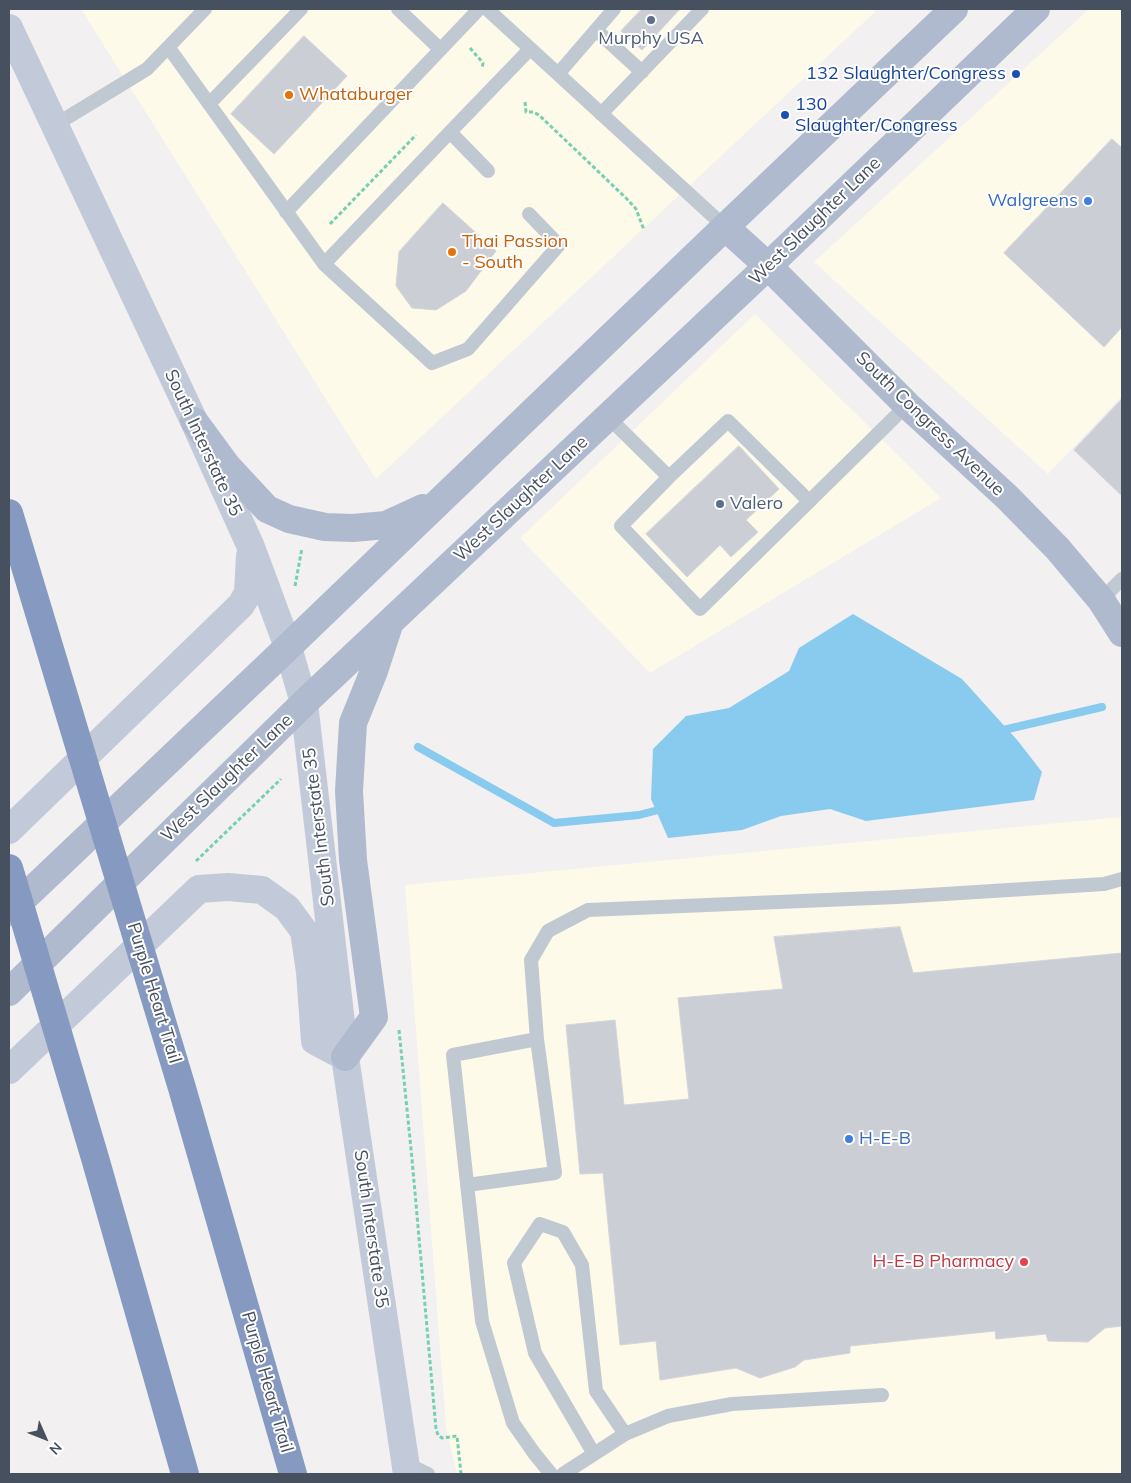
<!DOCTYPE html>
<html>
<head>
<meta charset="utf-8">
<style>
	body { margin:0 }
	#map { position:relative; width:1131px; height:1483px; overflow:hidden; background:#f2f0f0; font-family:Mulish,sans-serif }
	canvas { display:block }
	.frame { position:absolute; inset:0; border:10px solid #47505e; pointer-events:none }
	.north { position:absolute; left:20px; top:1413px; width:50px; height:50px; -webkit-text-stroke:4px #fff; paint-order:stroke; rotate:134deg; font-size:14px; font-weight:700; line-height:20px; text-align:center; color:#47505e }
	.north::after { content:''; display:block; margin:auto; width:18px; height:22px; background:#47505e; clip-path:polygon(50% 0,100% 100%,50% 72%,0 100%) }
</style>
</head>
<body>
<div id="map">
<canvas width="1131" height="1483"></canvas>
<div class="frame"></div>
<div class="north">N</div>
</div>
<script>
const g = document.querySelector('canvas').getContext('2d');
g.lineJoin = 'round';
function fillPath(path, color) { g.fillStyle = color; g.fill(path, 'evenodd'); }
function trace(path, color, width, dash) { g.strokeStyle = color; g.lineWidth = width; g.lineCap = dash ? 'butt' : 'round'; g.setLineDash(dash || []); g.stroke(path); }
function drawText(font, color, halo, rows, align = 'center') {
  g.font = font + ' Mulish,sans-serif'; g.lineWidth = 4; g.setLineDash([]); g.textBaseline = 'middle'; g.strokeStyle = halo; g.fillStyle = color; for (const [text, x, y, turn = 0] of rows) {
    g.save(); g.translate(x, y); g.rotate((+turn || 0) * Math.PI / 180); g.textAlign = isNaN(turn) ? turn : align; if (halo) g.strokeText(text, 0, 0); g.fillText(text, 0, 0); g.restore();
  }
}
const commercial = new Path2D(`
	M81 9H878L376 479Z
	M1089 9H1122V396L1048 474 814 262Z
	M755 314 941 498 650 673 520 538Z
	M1122 817V1474H457L446 1428 405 885Z`);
const water = new Path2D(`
	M853 614 962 679 1018 741 1042 772 1034 800 866 821 830 809 781 816 742 830 668 838 651 799 653 749 686 716 729 708 789 671 799 648Z`);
const stream = new Path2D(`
	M999 731 1102 707
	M418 747 554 823 639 815 666 808`);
const building = new Path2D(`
	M642 9H680L642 50 621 31Z
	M304 36 347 76 274 154 231 114Z
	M1112 139 1122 148V327L1104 347 1004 253Z
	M443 203 496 251 466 291 436 310 412 308 396 286 399 252Z
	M1122 399V496L1074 450Z
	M739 446 779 489 746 520 758 532 731 557 720 545 687 577 646 534Z
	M900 927 913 973 1122 953V1326L1105 1328 1088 1342 1048 1341 1046 1334 996 1339 995 1331 850 1346V1353L804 1360 795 1367 760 1378 736 1368 660 1380 656 1341 620 1345 603 1173 580 1174 566 1025 615 1020 624 1105 689 1099 678 998 783 989 774 937Z`);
const path = new Path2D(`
	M470 48 483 63 482 69
	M525 102 526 112H533L539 115 627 199 636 209 644 230
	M330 224 416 135
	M295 586 302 548
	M196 861 281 779
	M399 1030 412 1159 436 1429 438 1435 442 1438 457 1436 461 1474`);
const service = new Path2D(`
	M398 9 440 49
	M487 9 725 227
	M596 30 642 72
	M169 48 324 264
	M558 74 614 9
	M209 104 301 9
	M601 114 702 9
	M55 125 147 69 205 9
	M450 132 530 49
	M488 171 450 132 324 264 432 363 468 349 559 245 529 214
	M286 212 479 9
	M608 417 669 477 621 526 700 609 907 405
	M669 477 728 421 809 501
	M1101 600 1122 579
	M467 1185 555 1173 537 1039
	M594 1454 535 1353 514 1263 540 1224 563 1232 582 1265 596 1391 625 1434
	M405 1463 428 1474
	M551 1474 534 1453 513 1423 482 1321 453 1055 537 1039 531 960 548 931 588 910 897 897 1104 884 1122 879
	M563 1474 625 1434 668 1416 732 1404 882 1395`);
const secondary = new Path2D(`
	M9 28 194 421 251 547 288 647 304 703 345 1057 407 1474
	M9 830 241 605 248 593 250 556
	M9 1070 199 889 228 887 262 890 287 908 304 931 310 972 315 1041 345 1057`);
const primary = new Path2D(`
	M725 227 768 266 907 405 1007 497 1057 548 1101 600 1122 633
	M194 421 227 466 267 509 289 519 325 527 353 528 386 525 423 508
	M9 912 288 647 725 227 954 9
	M9 992 304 703 768 266 1036 9
	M345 1057 374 1017 353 860 349 791 353 723 374 671 389 625`);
const motorway = new Path2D(`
	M9 513 182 1088 293 1474
	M9 868 95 1158 185 1474`);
const markers = [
	[651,20,5,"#5c6f8a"],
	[1016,74,5,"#1a4fb4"],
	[289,95,5,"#e8710a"],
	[785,115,5,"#1a4fb4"],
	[1088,201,5,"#3f7fe0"],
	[452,252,5,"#e8710a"],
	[720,504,5,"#5c6f8a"],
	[849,1139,5,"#3f7fe0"],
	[1024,1262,5,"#e0444e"]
];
const serviceNames = [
	["Murphy USA",651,39],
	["Valero",730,504,"left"]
];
const transitNames = [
	["132 Slaughter/Congress",1006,74],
	["130",795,105,"left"],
	["Slaughter/Congress",795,126,"left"]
];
const foodNames = [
	["Whataburger",299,95],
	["Thai Passion",462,242],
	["- South",462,263]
];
const shopNames = [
	["Walgreens",1078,201],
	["H-E-B",859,1139,"left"]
];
const streetNames = [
	["West Slaughter Lane",815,221,-44],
	["South Congress Avenue",930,424,44],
	["South Interstate 35",203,443,65],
	["West Slaughter Lane",521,499,-43],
	["West Slaughter Lane",227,778,-44],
	["South Interstate 35",319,827,-97],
	["Purple Heart Trail",154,993,73],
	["South Interstate 35",371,1229,82],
	["Purple Heart Trail",267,1382,74]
];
const healthNames = [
	["H-E-B Pharmacy",1014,1262]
];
fillPath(commercial, '#fdfae9');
fillPath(water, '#89caef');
trace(stream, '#89caef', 8);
fillPath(building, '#ccced5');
trace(building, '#d4d5db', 1);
trace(path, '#74d0b1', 3, [4, 2.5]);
trace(service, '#c0c8d2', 14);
trace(secondary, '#c2cad9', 28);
trace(primary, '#afbacf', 28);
trace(motorway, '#8699c0', 28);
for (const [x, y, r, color] of markers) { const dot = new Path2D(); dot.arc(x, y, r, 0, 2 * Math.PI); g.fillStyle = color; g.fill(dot); trace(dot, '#fff', 2); }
drawText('18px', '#4e5e75', '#fff', serviceNames);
drawText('18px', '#164399', '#fff', transitNames, 'right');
drawText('18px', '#c56008', '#fff', foodNames, 'left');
drawText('18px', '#366cbe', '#fff', shopNames, 'right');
drawText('18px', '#47505e', '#fff', streetNames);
drawText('18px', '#be3a42', '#fff', healthNames, 'right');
</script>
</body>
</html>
